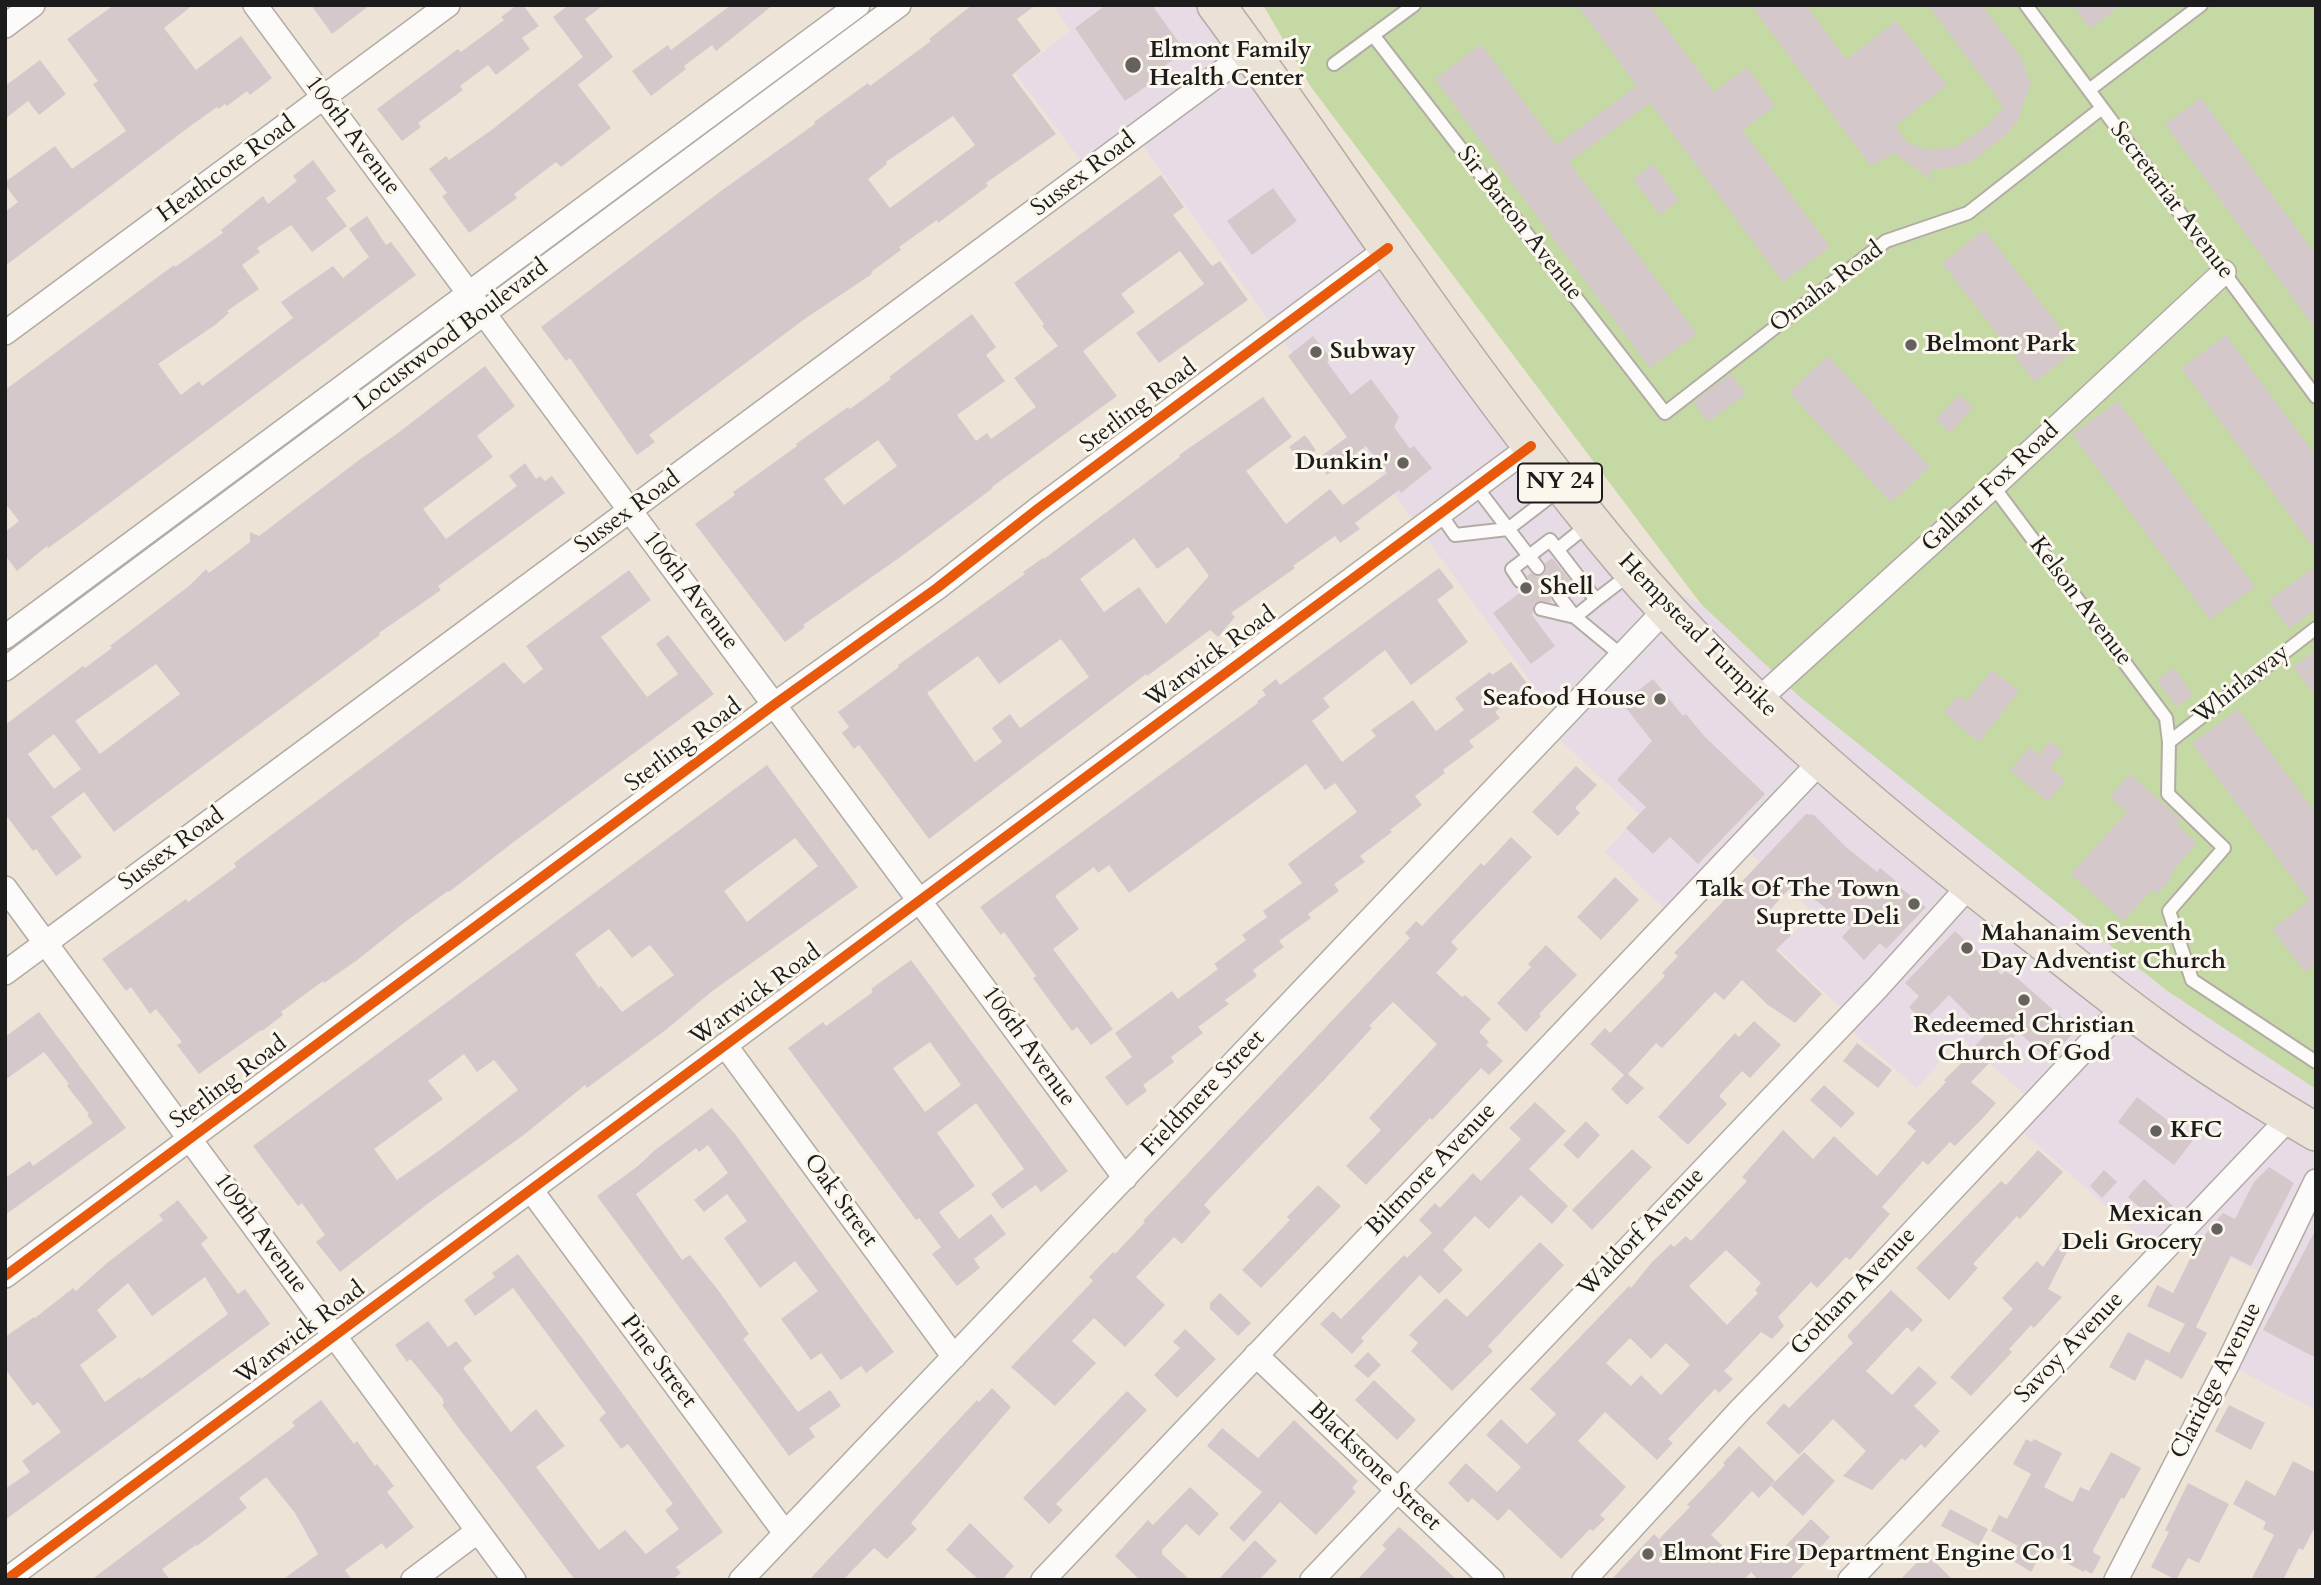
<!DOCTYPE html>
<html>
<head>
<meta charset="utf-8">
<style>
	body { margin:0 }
	#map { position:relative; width:2321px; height:1585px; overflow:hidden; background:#ede4d7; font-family:Cardo,serif }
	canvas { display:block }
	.frame { position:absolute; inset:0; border:7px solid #1c1c1c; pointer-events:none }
</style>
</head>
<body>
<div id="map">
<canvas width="2321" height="1585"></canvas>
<div class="frame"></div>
</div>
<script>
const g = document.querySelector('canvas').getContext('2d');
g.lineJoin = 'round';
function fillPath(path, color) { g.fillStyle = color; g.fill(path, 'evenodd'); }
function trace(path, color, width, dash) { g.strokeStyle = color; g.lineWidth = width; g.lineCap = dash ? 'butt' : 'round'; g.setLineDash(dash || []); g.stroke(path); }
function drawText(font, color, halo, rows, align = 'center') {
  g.font = font + ' Cardo,serif'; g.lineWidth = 6; g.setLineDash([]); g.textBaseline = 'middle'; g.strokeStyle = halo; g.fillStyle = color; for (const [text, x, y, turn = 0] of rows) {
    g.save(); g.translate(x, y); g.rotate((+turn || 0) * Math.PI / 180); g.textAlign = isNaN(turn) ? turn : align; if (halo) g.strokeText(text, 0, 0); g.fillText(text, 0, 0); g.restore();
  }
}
const built = new Path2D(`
	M1053 5H1220L1633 571 1701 604 1801 698 2166 990 2316 1089V1410L2231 1366 2274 1279 2189 1237 2164 1258 2026 1135 2013 1120 2031 1100 1961 1038 1917 1088 1847 1027 1853 1019 1778 949 1813 912 1746 849 1677 921 1605 852 1639 814 1554 734 1564 724 1546 703 1151 158 1139 139 1091 174 1015 73 1071 31Z`);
const green = new Path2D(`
	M1263 5H2316V1089L2166 990 1801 698 1701 604 1311 87Z`);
const building = new Path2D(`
	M114 5H193L164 28 196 70 241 36 272 78 250 95 247 91 227 106 225 104 219 109 217 107 189 127 5 266V212L18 202 5 185V182L55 146 72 169 126 131 93 84 98 81 67 39Z
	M311 5H370L332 34Z
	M517 5H523L539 26 522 38 530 49 496 75 488 65 460 86 463 90 418 123 421 127 402 141 377 109 458 49 461 52 504 20 501 17Z
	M569 5H604L585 19 613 57 578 85 611 128 561 167 556 162 514 194 517 198 469 233 442 196 447 193 429 169 446 156 449 160 493 129 583 57 553 17Z
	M731 5H773L716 51 712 45 684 66 686 69 651 96 632 71 668 45 671 50Z
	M972 5H1036L1017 19 1041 51 1012 75 1056 134 986 183 988 186 938 223 937 220 899 247 901 250 871 272 872 274 806 318 649 435 655 442 637 455 570 358 566 361 541 327 721 191 815 124 814 122 836 106 868 83 870 86 931 41 929 39ZM953 116 975 145 890 208 868 179 887 164 886 162Z
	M1106 5H1152L1185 51 1148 78 1151 83 1125 101 1075 28Z
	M1577 5H1649L1714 92 1747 67 1775 106 1742 130 1830 247 1783 282 1650 103 1569 162 1697 334 1650 368 1435 79 1481 44 1556 145 1637 86Z
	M1751 5H1806L1846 60 1896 21 1947 85 1895 126 1908 143 1928 150 1955 147 1988 125 2004 107 1928 5H1982L2021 57 2028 77V82L2034 75 2016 125 2015 123 2007 134 1971 162 1949 168 1927 170 1933 177 1930 179 1894 153 1871 166Z
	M2073 5H2121L2090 29Z
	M40 60 66 94 39 115 28 101 5 119V86Z
	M2201 98 2316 255V330L2165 124Z
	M313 160 336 191 326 198 347 226 312 252 291 225 257 248 260 252 242 265 259 289 227 311 229 313 215 325 158 364 181 395 199 381 202 386 293 318 281 302 333 266 343 278 369 257 349 229 367 216 386 245 391 242 416 275 76 528 48 548 47 546 17 571 5 555V532L19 521 5 503V390L174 265 175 267 223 233 221 230 263 196 268 204 297 181 293 176Z
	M1653 164 1679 200 1660 215 1633 179Z
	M1161 175 1184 207 1173 215 1212 266 1220 261 1248 300 1159 363 1136 333 1204 284 1180 251 1121 294 1135 312 1083 351 1117 396 992 487 993 488 899 558 803 625 805 627 785 642 695 524 735 495 733 492 797 446 796 444 848 407 850 409 891 379 889 377 972 314 996 347 986 355 1005 381 957 415 976 441 987 433 991 439 1036 407 1014 378 1058 346 1042 326 1044 324 1014 283ZM878 440 897 466 844 505 824 479Z
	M1273 188 1297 221 1252 255 1227 221Z
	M1984 230 2077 349 2035 382 1942 263Z
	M2226 335 2316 456V551L2181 368Z
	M1313 336 1331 358 1327 362 1351 395 1371 379 1399 417 1394 427 1410 449 1414 446 1432 468 1401 493 1399 490 1355 523 1360 529 1340 543 1335 536 1293 566 1295 568 1231 613 1235 617 1218 637 1210 630 1147 676 1146 674 929 839 859 745 854 749 842 733 849 727 838 712 899 667 898 665 1025 574 1023 572 1043 558 1044 559 1180 457 1179 455 1263 397 1292 437 1246 471 1286 524 1330 489 1343 505 1387 473 1366 446 1327 475 1316 460 1347 437 1288 356ZM1134 538 1157 569 1188 547 1209 576 1166 624 1139 587 1104 612 1080 579ZM1061 639 1089 677 1023 726 1020 728 1010 714 992 728 1002 742 975 762 927 693 978 656 999 684Z
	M1828 356 1930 467 1891 503 1789 392Z
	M485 366 515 406 477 436 493 457 423 509 446 539 517 486 509 476 525 463 536 479 540 476 545 481 552 476 565 493 438 586 441 590 379 633 380 635 114 832 84 792 51 817 82 857 56 876 36 849 33 851 5 814V725L83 666 85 668 112 648 110 646 189 586 206 569 209 573 250 542V532L259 536 359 460 398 433ZM156 664 180 694 100 754 75 721ZM54 734 81 769 54 789 28 754Z
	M1731 374 1746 394 1708 422 1693 402Z
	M1959 395 1973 408 1950 433 1936 419Z
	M2118 401 2255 587 2210 620 2072 434Z
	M1305 435 1316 450 1300 461 1289 447Z
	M1552 558 1574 585 1566 591 1562 588 1554 589 1551 593V602L1539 601 1534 604 1532 615 1555 646 1531 664 1493 613 1521 592 1518 589 1525 588 1529 581 1527 576 1531 573 1538 577 1544 574 1547 568 1545 563Z
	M2316 566V609L2289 629 2268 601Z
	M1439 568 1454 587 1437 600 1468 642 1411 685 1385 650 1323 698 1330 707 1312 721 1342 762 1376 736 1371 730 1413 700 1436 731 1464 710 1455 698 1490 672 1492 675 1511 662 1529 686 1495 712 1500 718 1469 741 1474 747 1443 770 1445 773 1415 796 1422 805 1390 830 1392 832 1360 856 1365 862 1334 884 1339 891 1308 914 1311 918 1279 941 1284 947 1253 970 1257 976 1225 1000 1229 1004 1198 1027 1203 1033 1171 1057 1174 1062 1143 1085 1147 1091 1127 1106 1105 1077 1132 1057 1115 1033 1172 991 1178 999 1218 969 1214 964 1246 940 1242 935 1267 917 1263 911 1302 883 1288 864 1357 812 1335 783 1325 790 1306 764 1129 893 1109 865 1098 873 1094 867 1055 896 1079 929 1053 949 1113 1029 1091 1045 1077 1027 1072 1031 1033 978 1036 976 1004 932 1001 935 980 907 1258 703 1257 701 1266 695 1262 690 1276 679 1280 685Z
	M629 570 651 600 601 637 647 697 678 674 656 644 668 635 714 694 511 844 449 892 448 891 405 922 356 961 324 983 323 981 281 1012 283 1015 262 1031 261 1030 199 1074 177 1045 182 1042 156 1009 150 1014 131 987 126 991 102 959 186 899 188 902 236 867 234 863 266 839 504 662 524 684 543 669 526 646Z
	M2316 650V697L2293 667Z
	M2174 668 2193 695 2176 707 2157 680Z
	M1992 670 2019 691 1979 742 1944 713 1958 695 1966 702Z
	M1653 679 1683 716 1686 714 1704 736 1765 794 1698 864 1670 837 1653 854 1626 828 1646 807 1617 780 1652 741 1622 703Z
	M2238 709 2316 813V963L2305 972 2272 929 2309 901 2192 743Z
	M2050 741 2063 752 2050 768 2066 780 2048 802 2010 770 2030 747 2039 755Z
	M767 765 858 887 711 992 667 1029 610 1071 587 1088 585 1085 525 1134 430 1202 340 1272 316 1242 325 1235 302 1203 298 1206 253 1146ZM795 838 818 866 747 922 724 891ZM609 929 632 958 650 945 674 975 622 1012 601 986 599 988 575 954ZM464 1054 477 1072 494 1060 518 1090 440 1150 397 1180 374 1149 443 1099 428 1081Z
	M1576 766 1597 785 1575 808 1580 813 1558 836 1532 812Z
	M2130 774 2180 819 2176 824 2197 843 2169 875 2172 878 2157 894 2152 890 2123 921 2071 874 2127 812 2110 797Z
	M1806 814 1814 815 1846 847 1877 872 1880 868 1896 881 1894 883 1926 907 1886 949 1880 943 1864 960 1842 937 1851 927 1794 884 1767 913 1791 935 1776 950 1822 994 1795 1023 1768 1005 1742 980 1724 1000 1715 992 1662 1048 1656 1043 1628 1074 1644 1088 1627 1105 1611 1089 1624 1075 1590 1044 1605 1028 1610 1033 1665 976 1662 973 1678 956 1674 953Z
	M1511 837 1532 857 1451 942 1458 949 1436 973 1462 997 1465 995 1491 1019 1479 1032 1489 1042 1486 1045 1503 1061 1489 1075 1481 1068 1432 1120 1430 1118 1366 1185 1346 1166 1381 1130 1369 1118 1437 1044 1393 1002 1369 1026 1372 1028 1325 1079 1211 1197 1204 1205 1211 1212 1182 1244 1174 1237 1136 1277 1165 1305 1125 1347 1094 1318 1072 1341 1096 1363 1055 1406 1011 1367 1093 1281 1089 1277 1113 1252 1115 1254 1145 1222 1143 1221 1410 938 1405 933 1416 921 1422 926 1481 863 1484 866Z
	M1615 877 1639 900 1601 940 1577 917Z
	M1955 931 2002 975 2005 971 2017 978 2076 1030 2048 1060 2019 1032 1971 1082 1996 1103 1982 1119 1955 1146 1950 1142 1928 1165 1923 1161 1882 1207 1890 1214 1850 1260 1846 1257 1817 1288 1811 1282 1778 1317 1784 1326 1772 1339 1761 1332 1724 1371 1733 1379 1719 1393 1715 1389 1668 1439 1673 1443 1657 1460 1605 1412 1578 1441 1626 1487 1600 1515 1605 1519 1593 1531 1590 1529 1561 1559 1509 1509 1498 1521 1472 1498 1468 1503 1448 1483 1466 1463 1497 1492 1521 1467 1486 1435 1501 1419 1527 1444 1556 1414 1530 1389 1629 1286 1631 1288 1652 1262 1671 1244 1674 1247 1686 1236 1691 1241 1747 1181 1742 1177 1783 1130 1813 1159 1834 1136 1877 1176 1905 1144 1916 1131 1907 1123 1946 1082 1944 1080 1976 1049 1974 1047 1987 1033 1949 995 1924 1021 1909 1007 1919 996 1905 983ZM1726 1250 1761 1283 1755 1290 1758 1293 1727 1325 1689 1286ZM1630 1338 1651 1359 1666 1343 1690 1365 1661 1395 1641 1375 1631 1386 1606 1363Z
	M1546 945 1577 975 1539 1014 1541 1016 1526 1032 1497 1003 1531 967 1528 964Z
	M911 960 1068 1171 1041 1192 1036 1185 1002 1209 991 1194 1024 1169 976 1103 937 1133 975 1186 939 1212 959 1239 991 1214 1006 1234 974 1259 980 1268 957 1286 932 1254 941 1247 919 1218 916 1220 788 1048 823 1022 826 1026 873 992 871 989ZM930 1042 961 1085 925 1112 893 1068Z
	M39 1012 126 1128 5 1215V1178L30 1161 33 1166 93 1123 87 1115 89 1114 67 1086 69 1084 44 1052 5 1080V1037Z
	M1754 1021 1781 1045 1750 1078 1742 1071 1719 1096 1727 1104 1688 1145 1658 1117 1735 1033 1739 1037Z
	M1857 1043 1892 1070 1878 1088 1843 1061Z
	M1824 1085 1855 1113 1841 1128 1810 1100Z
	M2137 1097 2193 1140 2174 1165 2118 1122Z
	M1535 1102 1566 1131 1529 1169 1568 1206 1552 1224 1521 1195 1489 1229 1475 1216 1443 1250 1463 1270 1439 1294 1420 1275 1361 1338 1364 1341 1352 1354 1320 1324 1333 1311 1341 1319 1404 1255 1407 1258 1432 1233 1419 1220 1435 1203 1440 1208 1473 1173 1481 1181 1521 1139 1509 1128Z
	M712 1108 735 1134 894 1352 866 1373 861 1366 841 1380 821 1353 811 1360 781 1319 818 1291 795 1261 760 1288 724 1238 747 1221 727 1194 704 1212 694 1200 728 1173 708 1145 699 1152 696 1148 636 1194 682 1260 690 1255 718 1290 749 1334 743 1339 798 1412 830 1390 841 1406 809 1428 815 1437 789 1456 597 1196 638 1166 655 1150Z
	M1586 1121 1600 1135 1578 1159 1563 1145Z
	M1632 1149 1652 1167 1592 1230 1572 1210Z
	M2038 1150 2063 1172 2020 1219 2017 1216 1973 1264 1978 1268 1949 1300 1916 1268 2001 1181 2006 1185Z
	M2269 1167 2294 1183 2251 1266 2231 1256 2196 1327 2207 1333 2182 1379 2146 1359 2135 1381 2109 1367 2128 1332 2169 1353 2185 1324 2147 1306 2157 1285 2173 1293 2198 1243 2223 1213 2235 1219 2254 1182Z
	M2104 1170 2117 1182 2102 1198 2090 1186Z
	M2144 1179 2173 1206 2157 1223 2128 1197Z
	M1318 1185 1341 1206 1261 1288 1242 1270 1290 1220 1287 1217Z
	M178 1200 208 1238 201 1244 238 1294 245 1289 270 1324 5 1520V1489L30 1472 22 1461 61 1432 38 1402 33 1406 5 1369V1337L34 1317 35 1318 73 1288 76 1291 107 1263 163 1220 159 1215ZM205 1277 228 1314 141 1379 140 1377 105 1402 80 1365 117 1337 97 1310 128 1283 152 1316Z
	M2316 1229V1358L2263 1330Z
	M2062 1241 2070 1246 2048 1289 2062 1297 2034 1328 2031 1325 2009 1349 2012 1352 1971 1396 1950 1377 2013 1309 2002 1298 2037 1261 2043 1267Z
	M1540 1242 1564 1265 1488 1346 1493 1351 1452 1391 1411 1351 1418 1343 1409 1335 1446 1298 1467 1317Z
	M518 1254 582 1338 723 1532 676 1567 681 1573 672 1580H575L502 1483 460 1430 442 1405 444 1403 443 1399 413 1362 410 1359 407 1362 395 1345 428 1321 448 1347 456 1341 472 1361 463 1368 511 1432 536 1409 565 1446 536 1467 599 1550 625 1530 646 1554 679 1529 665 1510 673 1504 628 1444 621 1449 599 1419 606 1413 513 1288 475 1316 464 1300 495 1277 492 1273Z
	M1891 1290 1923 1320 1912 1332 1907 1327 1866 1371 1892 1395 1919 1366 1937 1383 1914 1406 1940 1431 1925 1448 1921 1444 1905 1461 1902 1458 1872 1490 1843 1476 1866 1451 1833 1419 1799 1455 1766 1423 1784 1403 1789 1408 1853 1343 1847 1336Z
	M1220 1293 1251 1323 1238 1336 1210 1309V1303Z
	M1185 1329 1216 1359 1177 1398 1154 1375 1180 1348 1173 1342Z
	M1368 1352 1381 1365 1368 1378 1354 1366Z
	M1374 1380 1416 1420 1397 1440 1355 1400Z
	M992 1388 1011 1407 911 1523 917 1529 887 1559 874 1548 843 1580H809L977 1400 979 1402Z
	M1127 1391 1147 1410 1056 1504 1063 1510 1049 1524 1023 1498Z
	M321 1400 354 1444 357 1441 375 1466 377 1464 394 1486 387 1492 414 1527 386 1549 382 1543 345 1570 352 1580H282L318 1554 295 1513 266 1477 239 1498 247 1508 197 1546 196 1545 162 1569 170 1580H91L295 1426 292 1422Z
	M2229 1405 2265 1423 2251 1450 2215 1431Z
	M1294 1420 1358 1481 1352 1488 1356 1492 1316 1535 1280 1502 1244 1542 1229 1528 1262 1492 1207 1446 1222 1428 1258 1458Z
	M2026 1439 2032 1442 2034 1439 2062 1453 2044 1487 2073 1502 2080 1487 2089 1491 2111 1452 2141 1468 2124 1499 2121 1498 2093 1550 2094 1553 2101 1557 2092 1574 2085 1570 2084 1572 2043 1551 2031 1572 2010 1559 2018 1546 1991 1531 1999 1515 2007 1519 2031 1474 2013 1464Z
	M1739 1446 1775 1481 1759 1498 1752 1491 1711 1535 1735 1557 1749 1542 1770 1562 1811 1519 1830 1537 1789 1580H1753L1756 1577 1751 1572 1744 1580H1611L1654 1534 1659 1539 1690 1507 1687 1505 1725 1465 1723 1463Z
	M1804 1452 1835 1481 1803 1516 1771 1486Z
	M2293 1461 2316 1473V1525L2303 1550 2299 1548 2283 1580H2251L2274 1535 2263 1529 2266 1522 2233 1504 2246 1480 2275 1496Z
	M2188 1483 2229 1504 2199 1563 2188 1558 2176 1580 2151 1567 2169 1532 2165 1530Z
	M1190 1487 1219 1514 1199 1536 1186 1524 1162 1550V1554L1190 1580H1140L1115 1556 1148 1520 1153 1525Z
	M1950 1509 1988 1529 1979 1546 1941 1526Z
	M970 1523 1014 1566 1002 1580H979L946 1550Z
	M1399 1527 1415 1541 1457 1580H1357L1386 1549 1382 1545Z
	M1255 1540 1277 1561 1259 1580H1218Z
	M1926 1553 1953 1580H1900Z`);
const service = new Path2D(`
	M2026 5 2316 397
	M1373 35 1665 413 1886 241 1968 213 2102 108
	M1334 64 1414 5
	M2089 90 2201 5
	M1993 486 2166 718 2169 742 2168 794 2224 848 2169 911 2192 980 2316 1062
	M1477 488 1538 568
	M1441 515 1455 535 1508 529 1560 489
	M1558 549 1589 524
	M1520 581 1512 569 1550 540 1596 600 1630 574
	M1559 596 1575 617 1621 655
	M1541 609 1575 617 1596 600
	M2169 742 2316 628`);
const minor = new Path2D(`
	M255 5 1125 1178
	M5 26 33 5
	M5 333 448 5
	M5 637 858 5
	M5 669 899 5
	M1757 701 1972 506 2224 272
	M5 888 514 1580
	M5 973 1250 51
	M725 1045 954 1357
	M531 1190 785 1533
	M5 1276 775 704 937 588 1039 508 1388 248
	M1256 1355 1492 1580
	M6 1580 1531 446
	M413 1580 478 1531
	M741 1580 1667 608
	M1043 1580 1821 761
	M1312 1580 1877 988 1970 885
	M1584 1580 1741 1409 1876 1271 2126 1005
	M1850 1580 2290 1117
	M2116 1580 2228 1363 2316 1181`);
const primary = new Path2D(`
	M1216 5C1275 84 1330 166 1387 247 1455 345 1526 442 1602 535 1723 684 1871 808 2022 925 2066 959 2109 995 2155 1028 2206 1065 2261 1100 2316 1132`);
const cycleway = new Path2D(`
	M5 1276 775 704 937 588 1039 508 1388 248
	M6 1580 1531 446`);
const markers = [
	[1133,65,9,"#65625d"],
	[1911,345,7,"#65625d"],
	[1316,352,7,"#65625d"],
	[1403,463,7,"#65625d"],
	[1526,588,7,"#65625d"],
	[1660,699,7,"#65625d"],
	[1914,904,7,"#65625d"],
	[1967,948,7,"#65625d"],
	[2024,1000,7,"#65625d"],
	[2156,1131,7,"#65625d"],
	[2217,1229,7,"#65625d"],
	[1648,1554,7,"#65625d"]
];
const shields = [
	[1560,483,84]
];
const shieldNames = [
	["NY 24",1560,483]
];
const poiNames = [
	["Elmont Family",1149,51],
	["Health Center",1149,79],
	["Belmont Park",1925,345],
	["Subway",1330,352],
	["Dunkin'",1389,463,"right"],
	["Shell",1540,588],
	["Seafood House",1646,699,"right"],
	["Talk Of The Town",1900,890,"right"],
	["Suprette Deli",1900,918,"right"],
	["Mahanaim Seventh",1981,934],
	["Day Adventist Church",1981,962],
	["Redeemed Christian",2024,1026,"center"],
	["Church Of God",2024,1054,"center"],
	["KFC",2170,1131],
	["Mexican",2203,1215,"right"],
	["Deli Grocery",2203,1243,"right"],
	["Elmont Fire Department Engine Co 1",1662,1554]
];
const streetNames = [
	["106th Avenue",352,136,53],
	["Heathcote Road",227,170,-36],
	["Sussex Road",1084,175,-37],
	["Secretariat Avenue",2171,201,53],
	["Sir Barton Avenue",1519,224,52],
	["Omaha Road",1827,288,-37],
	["Locustwood Boulevard",452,336,-37],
	["Sterling Road",1139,407,-37],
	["Gallant Fox Road",1991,488,-43],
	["Sussex Road",628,513,-36],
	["106th Avenue",690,591,53],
	["Kelson Avenue",2080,602,53],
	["Hempstead Turnpike",1697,636,46],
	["Warwick Road",1211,658,-36],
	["Whirlaway",2242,685,-38],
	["Sterling Road",684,746,-37],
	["Sussex Road",172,850,-36],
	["Warwick Road",756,996,-36],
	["106th Avenue",1028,1047,54],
	["Sterling Road",229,1083,-37],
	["Fieldmere Street",1204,1094,-46],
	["Biltmore Avenue",1432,1170,-46],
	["Oak Street",840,1201,54],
	["Waldorf Avenue",1642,1233,-46],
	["109th Avenue",260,1234,54],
	["Gotham Avenue",1854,1292,-46],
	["Warwick Road",301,1334,-37],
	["Savoy Avenue",2070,1348,-46],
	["Pine Street",658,1362,53],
	["Claridge Avenue",2217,1381,-63],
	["Blackstone Street",1374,1467,44]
];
fillPath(built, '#e7dbe6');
fillPath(green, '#c5d9a4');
fillPath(building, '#d5c8cb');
trace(service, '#b2aca5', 16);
trace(minor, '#b2aca5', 26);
trace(primary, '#b2aca5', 40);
trace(service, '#fcfbf9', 12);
trace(minor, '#fcfbf9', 23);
trace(primary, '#eae2d6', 37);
trace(cycleway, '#e8590c', 10);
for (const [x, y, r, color] of markers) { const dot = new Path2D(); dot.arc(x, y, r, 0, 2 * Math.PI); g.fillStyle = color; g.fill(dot); trace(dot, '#fbf7ec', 2.5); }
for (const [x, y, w] of shields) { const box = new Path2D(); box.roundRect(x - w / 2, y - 19.5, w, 39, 5); g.fillStyle = '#fbf7ec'; g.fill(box); trace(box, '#1c1c1c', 2); }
drawText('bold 23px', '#1c1c1c', null, shieldNames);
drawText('bold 24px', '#1c1c1c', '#fbf7ec', poiNames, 'left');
drawText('24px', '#1c1c1c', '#fbf7ec', streetNames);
</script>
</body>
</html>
